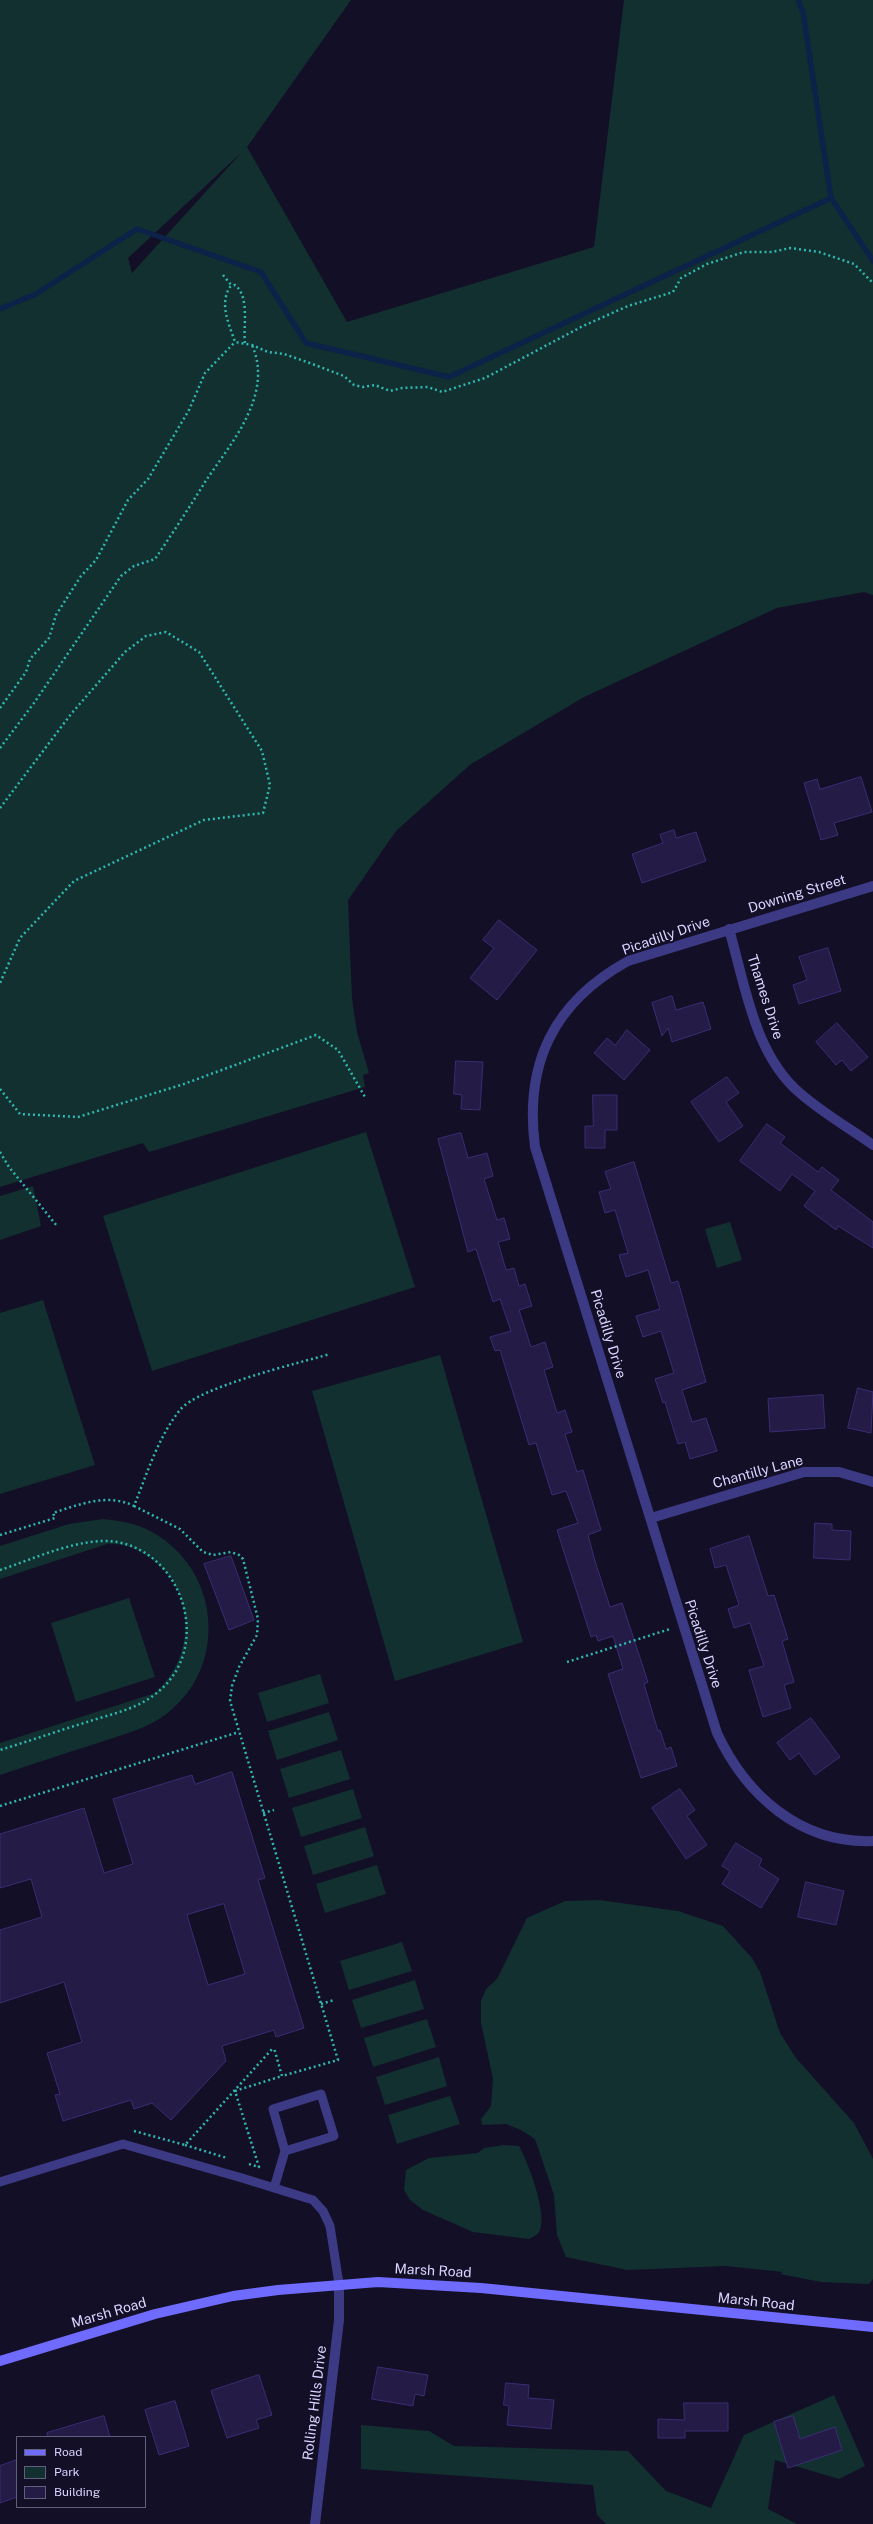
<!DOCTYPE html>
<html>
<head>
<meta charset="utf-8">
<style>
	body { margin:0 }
	#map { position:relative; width:873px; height:2524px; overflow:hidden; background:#130f26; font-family:"Public Sans",sans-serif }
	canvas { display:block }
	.legend { position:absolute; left:16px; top:2436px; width:130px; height:72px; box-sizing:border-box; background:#130f26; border:1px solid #625e7d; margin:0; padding:5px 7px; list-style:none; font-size:12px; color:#d9d4ff }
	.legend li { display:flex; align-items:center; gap:8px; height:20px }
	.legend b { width:20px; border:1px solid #625e7d }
</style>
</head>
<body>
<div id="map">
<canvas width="873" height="2524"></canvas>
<ul class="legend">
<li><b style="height:5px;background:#6f6bff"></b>Road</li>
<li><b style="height:11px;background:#12302f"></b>Park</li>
<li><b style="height:11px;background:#241b47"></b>Building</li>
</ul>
</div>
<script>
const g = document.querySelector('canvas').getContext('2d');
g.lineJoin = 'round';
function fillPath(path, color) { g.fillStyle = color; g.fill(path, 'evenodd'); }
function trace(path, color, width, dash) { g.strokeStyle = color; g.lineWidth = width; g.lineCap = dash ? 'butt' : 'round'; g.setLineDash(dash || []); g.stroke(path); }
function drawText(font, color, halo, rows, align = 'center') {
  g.font = font + ' "Public Sans",sans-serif'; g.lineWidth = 4; g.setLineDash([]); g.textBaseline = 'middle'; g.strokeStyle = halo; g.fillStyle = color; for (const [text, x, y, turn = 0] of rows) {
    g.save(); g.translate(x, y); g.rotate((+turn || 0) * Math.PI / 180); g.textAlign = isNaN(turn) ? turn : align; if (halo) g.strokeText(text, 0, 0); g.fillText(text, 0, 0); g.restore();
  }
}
const green = new Path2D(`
	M0 0H351L247 147 347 322 594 247 624 0H873V595L864 592 777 608 584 697 471 764 396 831 348 900 352 999 357 1032 369 1073 363 1075 365 1087 149 1152 143 1143 0 1187ZM242 152 132 273 128 258Z
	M366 1132 415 1287 152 1371 103 1216Z
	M33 1186 41 1226 0 1240V1196Z
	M730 1222 742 1260 717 1268 705 1229Z
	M43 1300 95 1465 0 1494V1313Z
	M440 1355 523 1642 395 1681 312 1391Z
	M103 1519C120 1521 137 1523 152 1532 221 1570 229 1668 165 1715 146 1729 121 1735 98 1743 65 1753 33 1764 0 1775V1743L155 1693C197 1656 197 1588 147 1556 135 1548 121 1543 107 1544L0 1579V1546L69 1524Z
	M129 1598 155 1677 76 1702 51 1623Z
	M320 1674 329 1703 267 1722 258 1693Z
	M329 1712 338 1740 277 1760 268 1731Z
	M341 1750 350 1779 289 1798 280 1769Z
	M353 1789 362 1818 301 1837 292 1808Z
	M365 1827 374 1856 313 1875 304 1846Z
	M377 1865 386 1894 325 1913 316 1884Z
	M599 1900 678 1911 723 1926 752 1958 760 1972 780 2033 796 2058 854 2123 873 2159V2279L869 2284 821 2282 780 2274 783 2272 726 2266 627 2270 566 2257 557 2235 554 2195 535 2139 521 2130 506 2124 482 2125 481 2119 491 2106 493 2079 481 2023V2001L486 1989 497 1979 527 1918 565 1901Z
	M402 1942 412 1971 349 1990 340 1961Z
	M415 1980 424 2009 361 2028 352 2000Z
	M427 2019 436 2047 373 2067 364 2038Z
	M439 2057 447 2086 385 2105 376 2077Z
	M450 2096 460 2124 397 2144 388 2115Z
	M504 2145 519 2146C528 2162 547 2212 540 2230 538 2235 533 2237 529 2239L473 2232 423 2210 410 2200 404 2190 406 2170 429 2158 478 2153 484 2148Z
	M834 2395 865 2466 839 2479 775 2460 768 2509 797 2524H606L597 2515 593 2485 361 2469V2425L429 2431 454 2446 628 2451 666 2491 711 2508 744 2435Z`);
const stream = new Path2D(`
	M831 198 873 261
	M0 309 36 294 137 229 261 272 306 343 449 377 831 198 803 12 798 0`);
const building = new Path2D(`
	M861 777 872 812 834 823 838 835 821 840 804 783 817 779 820 789Z
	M674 830 676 838 696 832 706 861 642 883 632 854 663 843 660 835Z
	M499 920 537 950 497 1000 470 978 494 948 483 940Z
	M828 948 841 991 799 1004 793 985 807 980 799 957Z
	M672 996 676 1010 703 1002 711 1029 672 1042 668 1028 662 1036 652 1003Z
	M837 1023 868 1057 851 1071 842 1060 836 1065 816 1042Z
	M627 1030 650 1050 624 1080 594 1053 607 1038 615 1045Z
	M456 1061 483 1062 480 1110 461 1109 462 1095 454 1094Z
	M727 1077 739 1093 726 1102 743 1126 719 1142 691 1102Z
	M593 1095H617V1130H605V1148H585V1126H593Z
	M767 1124 785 1137 780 1143 818 1172 822 1167 839 1180 831 1190 873 1222V1248L838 1226 836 1230 804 1206 815 1191 792 1174 780 1191 740 1161Z
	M461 1133 468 1158 487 1153 493 1176 484 1179 497 1220 504 1218 510 1239 498 1242 506 1270 514 1268 519 1286 525 1284 532 1306 519 1310 531 1347 545 1342 553 1367 544 1370 557 1413 565 1410 572 1432 565 1434 577 1472 583 1470 601 1530 588 1535 595 1561 610 1607 622 1603 648 1682 644 1684 658 1731 660 1730 666 1749 671 1747 677 1766 641 1778 608 1674 623 1669 613 1636 598 1641 596 1635 591 1637 557 1530 578 1523 566 1491 552 1495 536 1443 529 1445 500 1350 495 1351 490 1337 511 1331 500 1299 493 1302 476 1249 468 1252 438 1139Z
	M634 1162 671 1283 678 1281 706 1382 682 1390 692 1422 706 1418 717 1451 690 1459 685 1442 678 1444 665 1402 663 1403 655 1379 674 1373 661 1331 643 1337 636 1316 660 1309 648 1270 626 1277 619 1255 628 1253 615 1210 605 1213 599 1192 611 1189 605 1172Z
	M858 1388 873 1392 871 1433 848 1428Z
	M823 1395 825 1428 770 1432 768 1399Z
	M815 1523 832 1524V1530L851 1531 850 1560 814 1558Z
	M749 1536 768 1596 774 1595 788 1639 782 1641 794 1682 784 1685 791 1708 763 1717 749 1670 764 1666 750 1623 734 1628 728 1609 739 1605 726 1565 715 1568 710 1549Z
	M231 1556 254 1620 229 1630 204 1564Z
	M811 1718 840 1757 815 1775 799 1753 790 1760 777 1743Z
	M232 1772 265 1878 258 1880 304 2028 276 2037 274 2030 222 2046 226 2061 171 2120 152 2103 134 2109 131 2100 63 2121 55 2095 60 2094 47 2053 82 2042 64 1982 0 2003V1930L42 1917 31 1879 0 1888V1834L84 1808 104 1873 133 1864 113 1799 192 1775 195 1784ZM224 1904 245 1974 208 1985 187 1915Z
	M680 1789 695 1810 687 1816 707 1845 686 1859 652 1808Z
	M736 1843 762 1859 759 1866 779 1879 761 1908 722 1884 730 1871 722 1866Z
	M806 1882 844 1891 836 1925 798 1917Z
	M378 2367 428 2375 424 2396 415 2394 413 2406 372 2399Z
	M259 2375 272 2415 256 2420 259 2428 227 2438 211 2391Z
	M506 2383 529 2385 528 2398 554 2400 551 2429 507 2425 509 2406 504 2405Z
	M175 2401 189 2446 159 2455 145 2410Z
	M684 2403H728V2431H685V2438H658V2419L684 2420Z
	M104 2416 110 2437H47V2433Z
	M793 2416 800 2439 835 2427 842 2450 788 2468 774 2422Z
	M17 2460V2497L0 2503V2466Z`);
const path = new Path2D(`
	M223 275 232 286
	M245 343C243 326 250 297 235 285L230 287C219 304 229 324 235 342L252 345 268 352 284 354 307 362 344 376 354 385 363 387 375 385 390 391 402 388 428 387 442 392 485 378 583 326 628 306 673 292 681 278 707 264 744 252H772L790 248 819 252 854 264 873 283
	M0 708 26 672 30 659 49 638 56 615 81 576 96 560 128 500 148 479 189 410 205 373 235 342
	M0 748 34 703 121 576 134 566 155 559C172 534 189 508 205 482 231 443 274 395 252 345
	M0 808 71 714 125 652 146 636 166 632 199 652 262 751 270 785 263 813 204 820 74 881 20 938 0 983
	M0 1089 20 1114 78 1117 184 1084 316 1035 338 1050 365 1097
	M0 1152 9 1167 57 1226
	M134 1506 180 1529 203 1552 213 1555 231 1552 239 1555 243 1559 258 1619 257 1635 239 1667 232 1686 230 1701 338 2060 282 2076 274 2048
	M0 1535 55 1518 53 1513C80 1504 108 1493 134 1506 147 1474 158 1437 180 1410 198 1387 299 1363 330 1354
	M0 1570C34 1559 81 1536 117 1542 184 1554 212 1647 159 1691 139 1709 111 1714 87 1722 58 1731 29 1741 0 1750
	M567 1662 670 1629
	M0 1806 239 1732
	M263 1813 274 1810
	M321 2004 334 2000
	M134 2131 185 2145 273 2048
	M185 2145 227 2158
	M249 2164 259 2167 235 2091 282 2076`);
const lane = new Path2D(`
	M0 2182 123 2144 242 2178 313 2200 323 2211 330 2226 339 2284
	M274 2188 285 2151 334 2136 321 2094 273 2109 285 2151`);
const street = new Path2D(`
	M873 886 628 961C554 1002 524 1063 535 1147L717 1733C746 1795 800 1844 873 1841
	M729 929C745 984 754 1055 801 1094 823 1113 849 1128 873 1145
	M651 1518 804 1472H839L873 1482
	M315 2524 339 2320V2284`);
const secondary = new Path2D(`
	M0 2361 155 2314 233 2296 278 2290 378 2282 481 2288 873 2327`);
const streetNames = [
	["Downing Street",797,894,-17],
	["Picadilly Drive",666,936,-19],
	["Thames Drive",765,997,72],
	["Picadilly Drive",608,1334,73],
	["Chantilly Lane",758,1472,-15],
	["Picadilly Drive",703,1644,72],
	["Marsh Road",433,2271,3],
	["Marsh Road",756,2302,6],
	["Marsh Road",109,2313,-16],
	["Rolling Hills Drive",315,2403,-83]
];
fillPath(green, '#12302f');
trace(stream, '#0c2248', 5.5);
fillPath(building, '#241b47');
trace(building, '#3b2d73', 1);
trace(path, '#2fb8b0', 2.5, [2, 3]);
trace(lane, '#3d3a85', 9);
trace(street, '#3d3a85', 10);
trace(secondary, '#6f6bff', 10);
drawText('14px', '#d9d4ff', '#130f26', streetNames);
</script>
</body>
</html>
